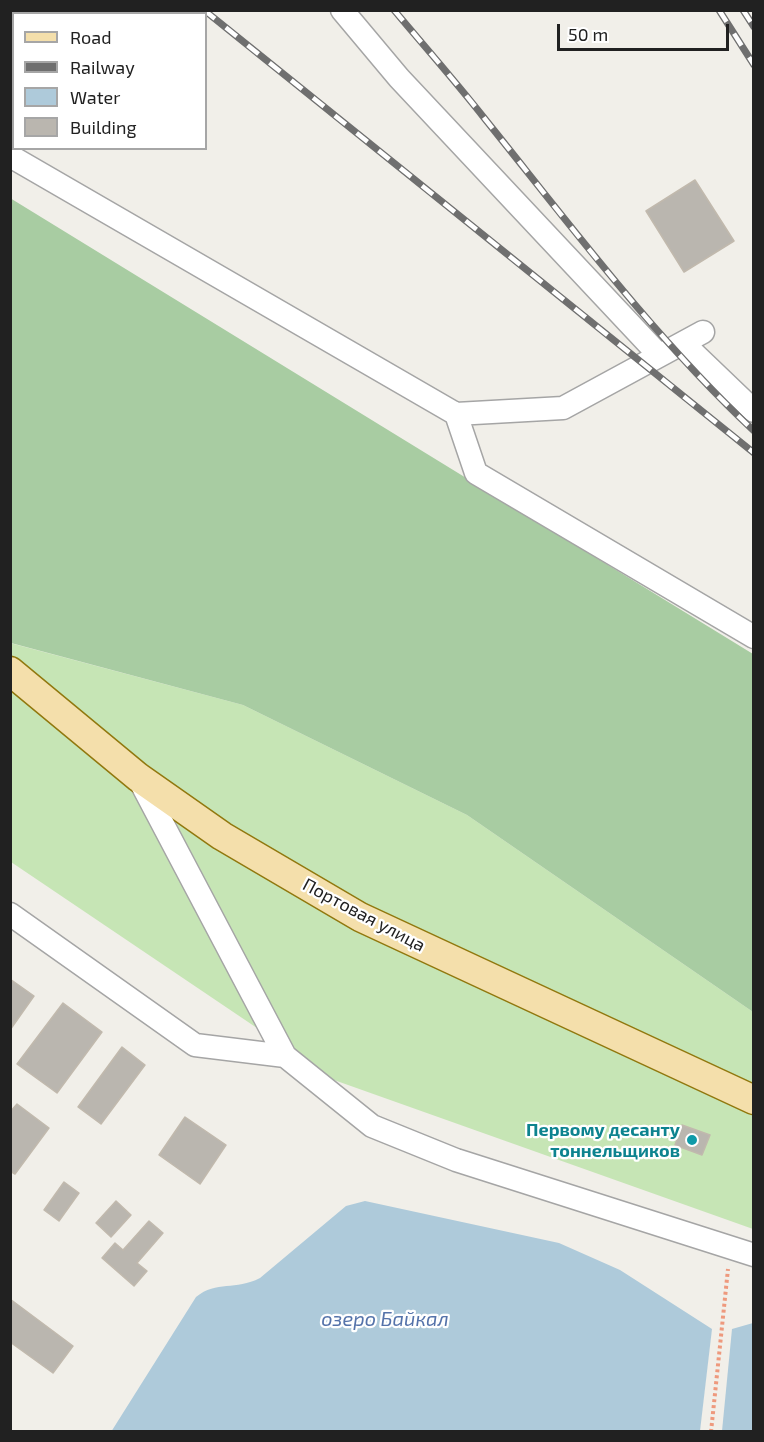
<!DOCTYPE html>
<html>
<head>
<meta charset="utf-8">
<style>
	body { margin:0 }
	#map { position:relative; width:764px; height:1442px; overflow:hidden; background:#f1efe9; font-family:"Exo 2",sans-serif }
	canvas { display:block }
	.frame { position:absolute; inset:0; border:12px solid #212121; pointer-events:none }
	.legend { position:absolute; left:12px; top:12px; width:195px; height:138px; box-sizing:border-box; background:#fff; border:2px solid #a6a6a6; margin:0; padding:8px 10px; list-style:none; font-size:18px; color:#212121 }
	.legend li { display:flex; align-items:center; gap:12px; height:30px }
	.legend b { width:30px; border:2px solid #a6a6a6 }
	.scale { position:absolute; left:557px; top:24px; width:172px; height:27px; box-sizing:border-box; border:3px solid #212121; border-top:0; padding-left:8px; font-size:18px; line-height:21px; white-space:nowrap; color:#212121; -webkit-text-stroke:4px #fff; paint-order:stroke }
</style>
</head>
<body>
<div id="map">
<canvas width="764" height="1442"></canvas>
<div class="frame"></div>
<ul class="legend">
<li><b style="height:8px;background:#f4dfab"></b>Road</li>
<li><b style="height:8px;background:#6f6f6f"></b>Railway</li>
<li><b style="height:16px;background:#aecada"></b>Water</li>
<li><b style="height:16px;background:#bab6af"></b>Building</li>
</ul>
<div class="scale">50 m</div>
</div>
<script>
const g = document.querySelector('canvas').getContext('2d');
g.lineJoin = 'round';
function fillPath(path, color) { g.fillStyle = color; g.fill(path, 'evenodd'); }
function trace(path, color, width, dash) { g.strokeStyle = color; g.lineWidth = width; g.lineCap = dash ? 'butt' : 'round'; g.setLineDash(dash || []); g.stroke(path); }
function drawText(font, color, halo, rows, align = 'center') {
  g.font = font + ' "Exo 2",sans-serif'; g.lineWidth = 4.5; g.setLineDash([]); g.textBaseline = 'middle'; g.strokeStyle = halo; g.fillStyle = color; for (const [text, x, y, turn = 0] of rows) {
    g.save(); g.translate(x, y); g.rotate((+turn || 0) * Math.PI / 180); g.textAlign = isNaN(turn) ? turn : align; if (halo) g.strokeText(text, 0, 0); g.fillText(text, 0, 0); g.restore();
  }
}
const grass = new Path2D(`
	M10 643 243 705 467 815 753 1012V1229L334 1080 11 862Z`);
const forest = new Path2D(`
	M10 198 753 654V1012L467 815 243 705 11 643Z`);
const water = new Path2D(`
	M365 1201 559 1243 620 1270 712 1329H732L753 1323V1431L111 1432 196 1297C217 1280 235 1291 260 1278L346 1206Z`);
const pier = new Path2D(`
	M712 1329H732L722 1431H700Z`);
const building = new Path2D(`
	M695 180 734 241 684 272 646 211Z
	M10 979 34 996 10 1030Z
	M63 1003 102 1032 57 1093 17 1064Z
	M122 1047 145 1065 101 1124 78 1107Z
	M17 1104 49 1128 15 1174 10 1171V1112Z
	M185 1117 226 1145 200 1184 159 1155Z
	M682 1125 710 1135 702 1155 675 1145Z
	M64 1182 79 1193 59 1221 44 1210Z
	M116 1201 131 1215 111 1237 96 1223Z
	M149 1221 163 1233 137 1263 147 1271 134 1286 102 1258 115 1243 123 1250Z
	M10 1299 73 1346 53 1373 10 1342Z`);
const path = new Path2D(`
	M711 1432 728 1269`);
const minor = new Path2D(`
	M342 10 399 78 659 355
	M10 156 456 414 563 408 703 332
	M683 343 754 411
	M456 414 476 473 754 637
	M139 779 285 1056 372 1126 456 1160 754 1255
	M10 914 195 1045 285 1056`);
const major = new Path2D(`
	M10 671 138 777 222 836 360 917 754 1100`);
const rail = new Path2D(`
	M204 10 754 453
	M394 10C425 47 456 82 485 119 571 226 653 336 754 431
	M719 10 754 65
	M743 10 754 27`);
const markers = [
	[692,1140,6,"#0f9aa8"]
];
const streetNames = [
	["Портовая улица",364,915,28]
];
const cultureNames = [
	["Первому десанту",680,1130],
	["тоннельщиков",680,1151]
];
const waterNames = [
	["озеро Байкал",385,1319]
];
fillPath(grass, '#c6e5b5');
fillPath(forest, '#a8cca2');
fillPath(water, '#aecada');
fillPath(pier, '#f1efe9');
fillPath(building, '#bab6af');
trace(building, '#c1b9ad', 1.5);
trace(minor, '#a5a5a5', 25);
trace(major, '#91780e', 31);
trace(path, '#ee997d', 4, [3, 3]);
trace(minor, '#fff', 22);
trace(major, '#f4dfab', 28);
trace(rail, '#6f6f6f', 7);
trace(rail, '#fff', 4.5, [14]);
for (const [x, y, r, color] of markers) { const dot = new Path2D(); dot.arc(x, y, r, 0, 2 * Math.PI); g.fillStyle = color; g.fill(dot); trace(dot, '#fff', 2); }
drawText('18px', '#212121', '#fff', streetNames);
drawText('bold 18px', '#0d838f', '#fff', cultureNames, 'right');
drawText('italic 20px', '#5573aa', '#fff', waterNames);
</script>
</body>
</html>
